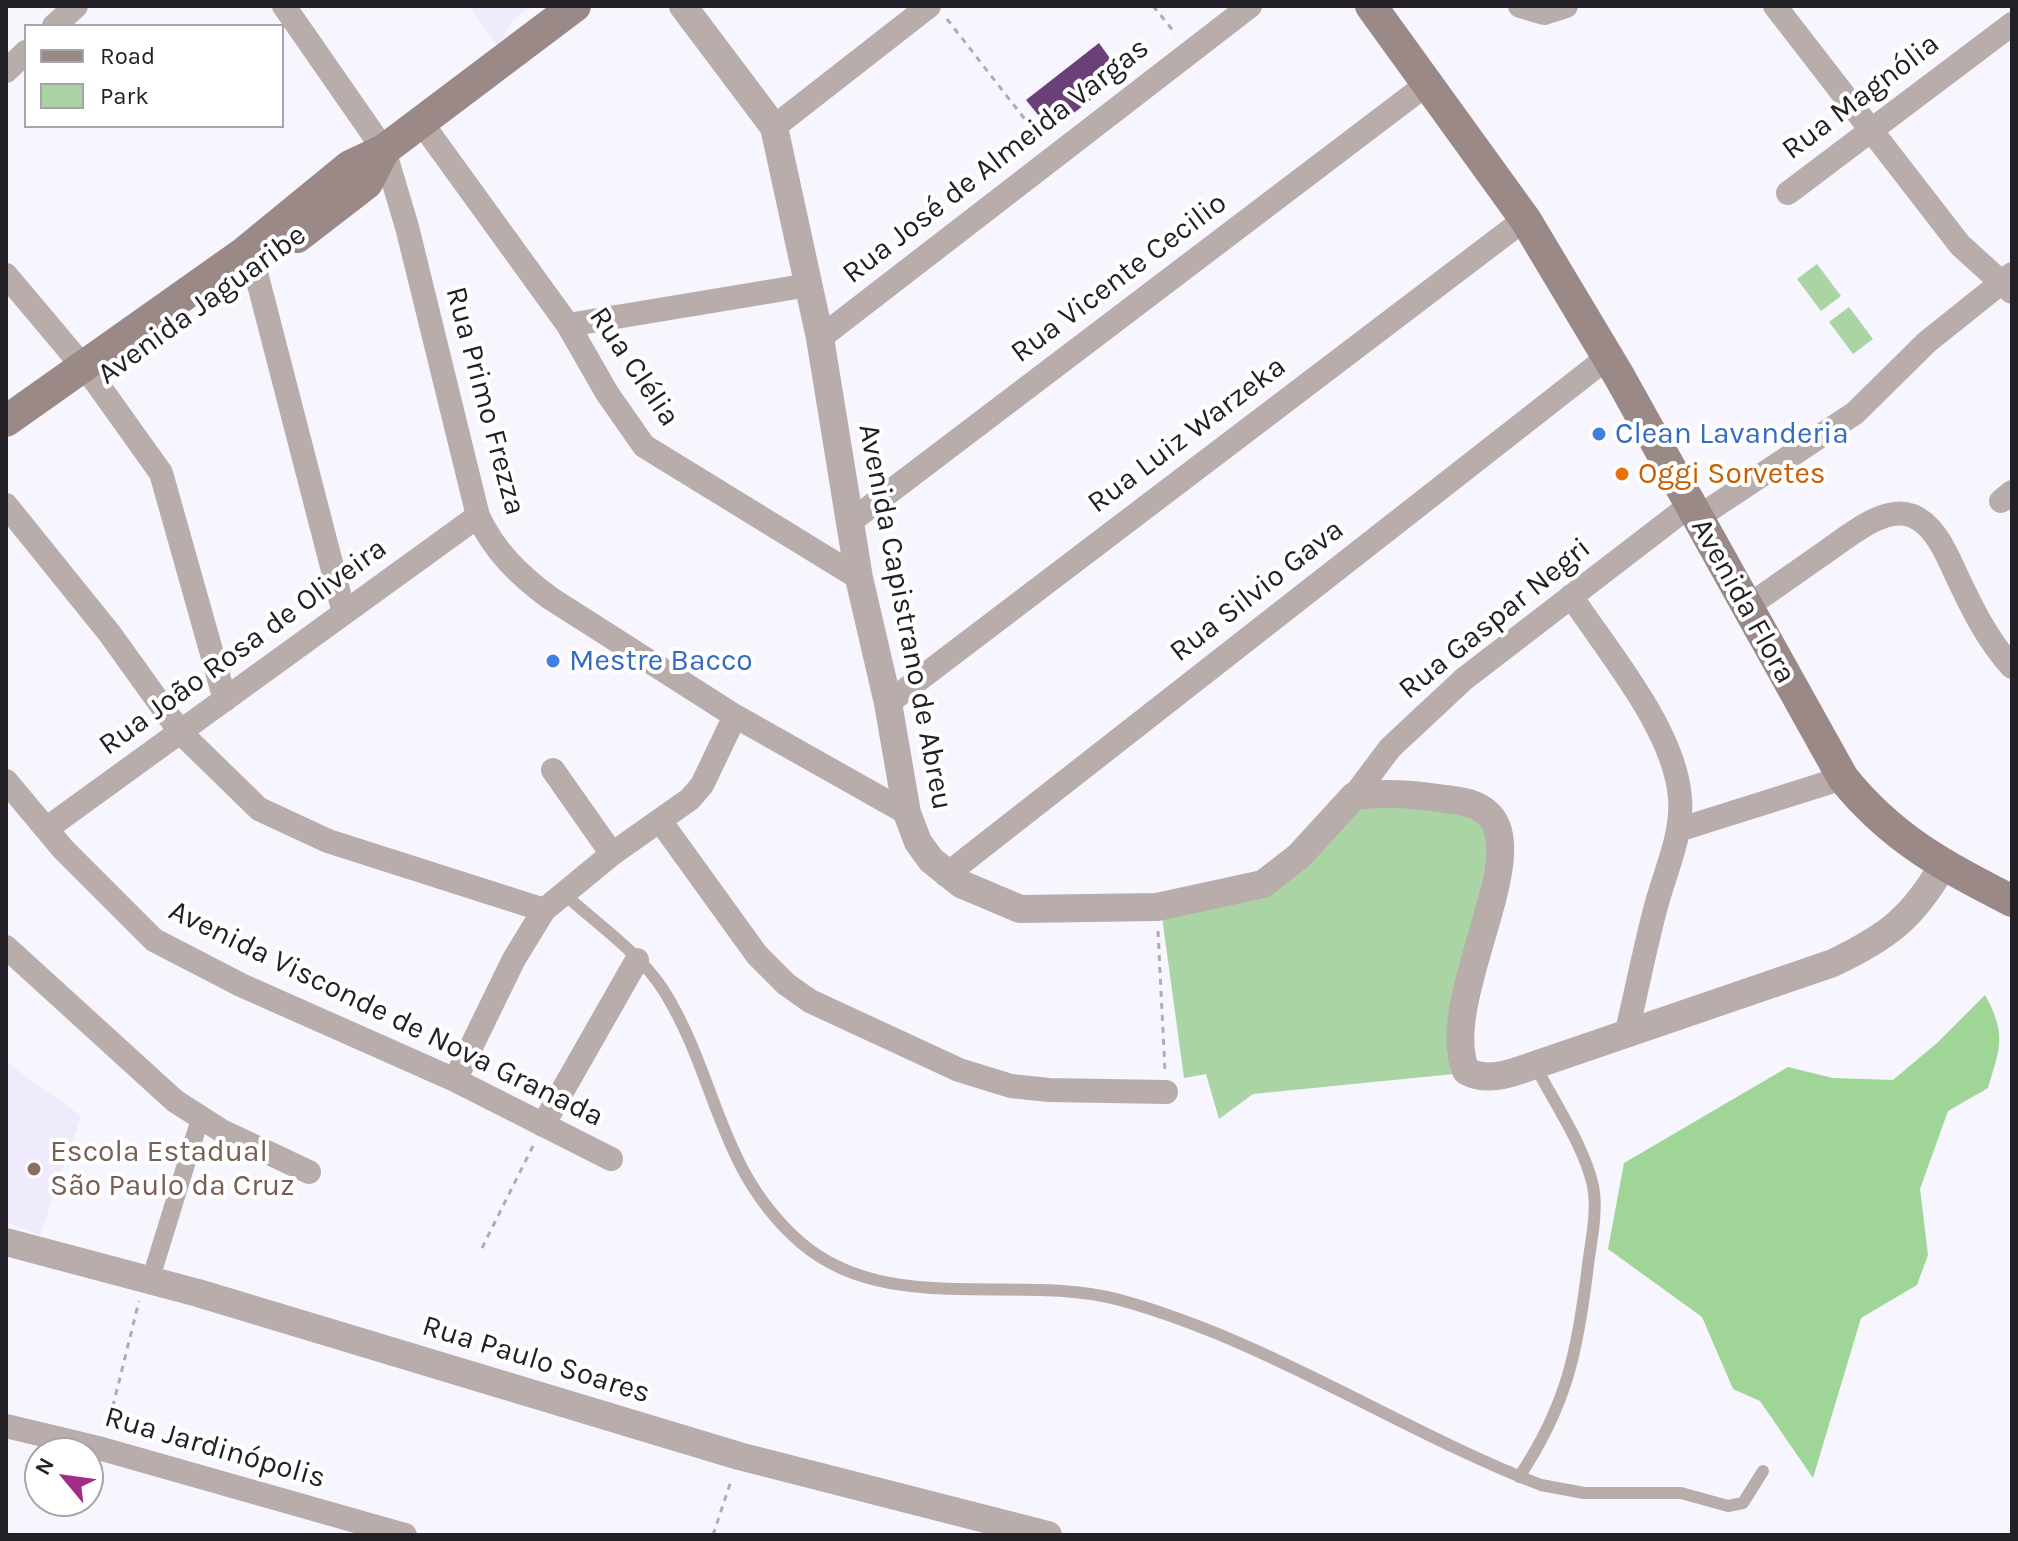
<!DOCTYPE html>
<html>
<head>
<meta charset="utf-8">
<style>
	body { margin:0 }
	#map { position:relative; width:2018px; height:1541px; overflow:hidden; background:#f7f5fe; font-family:Karla,sans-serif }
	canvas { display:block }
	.frame { position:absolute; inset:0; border:8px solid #221f27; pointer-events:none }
	.legend { position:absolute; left:24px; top:24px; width:260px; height:104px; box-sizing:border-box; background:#fff; border:2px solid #a7a5a9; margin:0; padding:10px 14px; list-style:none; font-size:24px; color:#221f27 }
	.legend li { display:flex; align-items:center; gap:16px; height:40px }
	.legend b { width:40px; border:2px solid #a7a5a9 }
	.north { position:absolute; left:24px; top:1437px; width:80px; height:80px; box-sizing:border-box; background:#fff; border:2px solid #a7a5a9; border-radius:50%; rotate:299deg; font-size:22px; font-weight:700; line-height:32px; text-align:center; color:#221f27 }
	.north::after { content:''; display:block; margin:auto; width:28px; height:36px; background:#a12d87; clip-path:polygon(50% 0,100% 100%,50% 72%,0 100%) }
</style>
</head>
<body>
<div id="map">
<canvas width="2018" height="1541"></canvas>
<div class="frame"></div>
<ul class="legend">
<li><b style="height:10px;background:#9a8987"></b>Road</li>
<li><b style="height:22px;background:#aad4a3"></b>Park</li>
</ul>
<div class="north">N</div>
</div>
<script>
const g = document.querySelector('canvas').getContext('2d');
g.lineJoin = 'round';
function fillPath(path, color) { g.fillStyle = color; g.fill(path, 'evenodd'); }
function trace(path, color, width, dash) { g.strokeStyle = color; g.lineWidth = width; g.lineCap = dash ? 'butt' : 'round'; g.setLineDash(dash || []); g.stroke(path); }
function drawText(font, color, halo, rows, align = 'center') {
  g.font = font + ' Karla,sans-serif'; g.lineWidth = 8; g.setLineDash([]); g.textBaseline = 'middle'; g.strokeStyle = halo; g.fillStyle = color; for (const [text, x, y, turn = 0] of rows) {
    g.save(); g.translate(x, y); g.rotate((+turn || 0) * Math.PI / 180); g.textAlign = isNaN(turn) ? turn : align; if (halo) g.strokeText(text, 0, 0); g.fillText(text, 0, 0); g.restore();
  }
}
const built = new Path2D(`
	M469 6H530L513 20 498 46Z
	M6 1062 81 1116 40 1235 6 1222Z`);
const green = new Path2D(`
	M1817 264 1841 296 1821 311 1797 279Z
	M1849 307 1873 339 1853 354 1829 322Z
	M1458 804 1492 830 1447 1053 1454 1074 1253 1094 1219 1119 1206 1074 1184 1078 1162 917 1211 903 1349 808Z`);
const forest = new Path2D(`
	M1985 995C2007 1034 2000 1048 1988 1088L1948 1111 1920 1189 1928 1255 1917 1285 1861 1318 1813 1478 1760 1401 1733 1389 1702 1317 1608 1249 1624 1163 1788 1067 1833 1078 1893 1080 1937 1043Z`);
const building = new Path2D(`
	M1099 43 1122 75 1051 131 1026 100Z`);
const path = new Path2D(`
	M1153 6 1176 34
	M947 19 1041 140
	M1158 931 1165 1071
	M482 1248 534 1144
	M107 1430 139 1301
	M713 1535 732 1478`);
const service = new Path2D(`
	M563 893C596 923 640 953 664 991 718 1078 717 1169 800 1242 887 1318 1017 1272 1120 1300 1269 1341 1399 1430 1541 1485L1584 1493H1681L1728 1506 1743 1503 1763 1471
	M1519 1477C1567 1405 1578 1350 1588 1265 1591 1241 1598 1211 1593 1186 1584 1145 1554 1103 1535 1065`);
const pedestrian = new Path2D(`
	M150 1281 200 1119`);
const minor = new Path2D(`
	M284 6 384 150 407 227 478 516C494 551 520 576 550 598L735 716 907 813
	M1520 6 1544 13 1566 6
	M1775 6 1960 245 2012 292
	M54 26 76 6
	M6 71 26 52
	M421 122 568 325 607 393 644 446 859 578
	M774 127 929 6
	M1788 193 2012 24
	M245 252 255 269 344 613
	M6 275 96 382 161 473 225 700
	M568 325 809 285
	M820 338 1250 6
	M2001 501 2012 492
	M6 505 110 634 181 733 259 809 328 841 544 910
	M1697 518 1855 413 1927 342 2012 274
	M850 522 1427 84
	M1571 596C1608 652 1675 730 1680 798 1683 836 1664 874 1655 910 1644 952 1636 994 1626 1035
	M1748 606C1773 589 1798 571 1824 553 1871 520 1912 483 1947 555 1966 595 1982 634 2012 667
	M888 703 1525 219
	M553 770 612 854
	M6 781 63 849 154 940 241 985 455 1080 611 1159
	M1354 796 1390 748 1464 679 1689 506
	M661 822 757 955 786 984 810 1001 959 1070 1011 1086 1049 1090 1166 1092
	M46 829 478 516
	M1678 830 1843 778
	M946 875 1608 357
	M6 947 175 1101 222 1131 309 1172
	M455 1080 514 959 544 910 612 854 690 799 702 785 735 716
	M543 1125 637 960
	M6 1426 102 1449 405 1535`);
const tertiary = new Path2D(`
	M683 6 774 127 820 338 859 578 888 703 907 813 918 842 931 860 961 884 1020 909 1157 907 1263 884 1299 856 1354 796C1385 792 1414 794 1445 799 1460 801 1474 802 1486 812 1536 851 1436 1002 1466 1071 1489 1083 1512 1073 1535 1065L1833 963C1887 937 1913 918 1943 865
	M6 1242 198 1293 739 1456 1048 1535`);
const secondary = new Path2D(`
	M1371 6 1525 219 1619 376 1843 778C1892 839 1944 866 2012 901
	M297 237 367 183 384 150
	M6 421 245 252 350 166 384 150 575 6`);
const markers = [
	[1599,434,8,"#3f7fe0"],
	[1622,474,8,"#e8710a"],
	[553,661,8,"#3f7fe0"],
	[34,1169,8,"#8d6e63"]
];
const streetNames = [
	["Rua Magnólia",1861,97,-37],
	["Rua José de Almeida Vargas",996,161,-38],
	["Rua Vicente Cecilio",1119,278,-37],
	["Avenida Jaguaribe",202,305,-36],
	["Rua Clélia",634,367,56],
	["Rua Primo Frezza",485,401,75],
	["Rua Luiz Warzeka",1187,435,-37],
	["Rua Silvio Gava",1257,591,-38],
	["Avenida Flora",1743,601,61],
	["Avenida Capistrano de Abreu",905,617,79],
	["Rua Gaspar Negri",1495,619,-39],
	["Rua João Rosa de Oliveira",243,647,-36],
	["Avenida Visconde de Nova Granada",386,1014,26],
	["Rua Paulo Soares",536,1360,17],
	["Rua Jardinópolis",215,1448,16]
];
const shopNames = [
	["Clean Lavanderia",1615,434],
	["Mestre Bacco",569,661]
];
const foodNames = [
	["Oggi Sorvetes",1638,474]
];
const educationNames = [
	["Escola Estadual",50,1152],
	["São Paulo da Cruz",50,1186]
];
fillPath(built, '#efeafc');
fillPath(green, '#aad4a3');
fillPath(forest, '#9fd597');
fillPath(building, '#6b4079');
trace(path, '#aeacb4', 3, [6, 6]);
trace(service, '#b9adab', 12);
trace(pedestrian, '#b9adab', 18);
trace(minor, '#b9adab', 24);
trace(tertiary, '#b9adab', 28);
trace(secondary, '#9a8987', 32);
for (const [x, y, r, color] of markers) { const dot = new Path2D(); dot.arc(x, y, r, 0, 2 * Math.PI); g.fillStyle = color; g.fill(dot); trace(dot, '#fff', 3); }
drawText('30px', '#221f27', '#fff', streetNames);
drawText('30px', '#366cbe', '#fff', shopNames, 'left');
drawText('30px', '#c56008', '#fff', foodNames, 'left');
drawText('30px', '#785e54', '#fff', educationNames, 'left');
</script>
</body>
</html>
